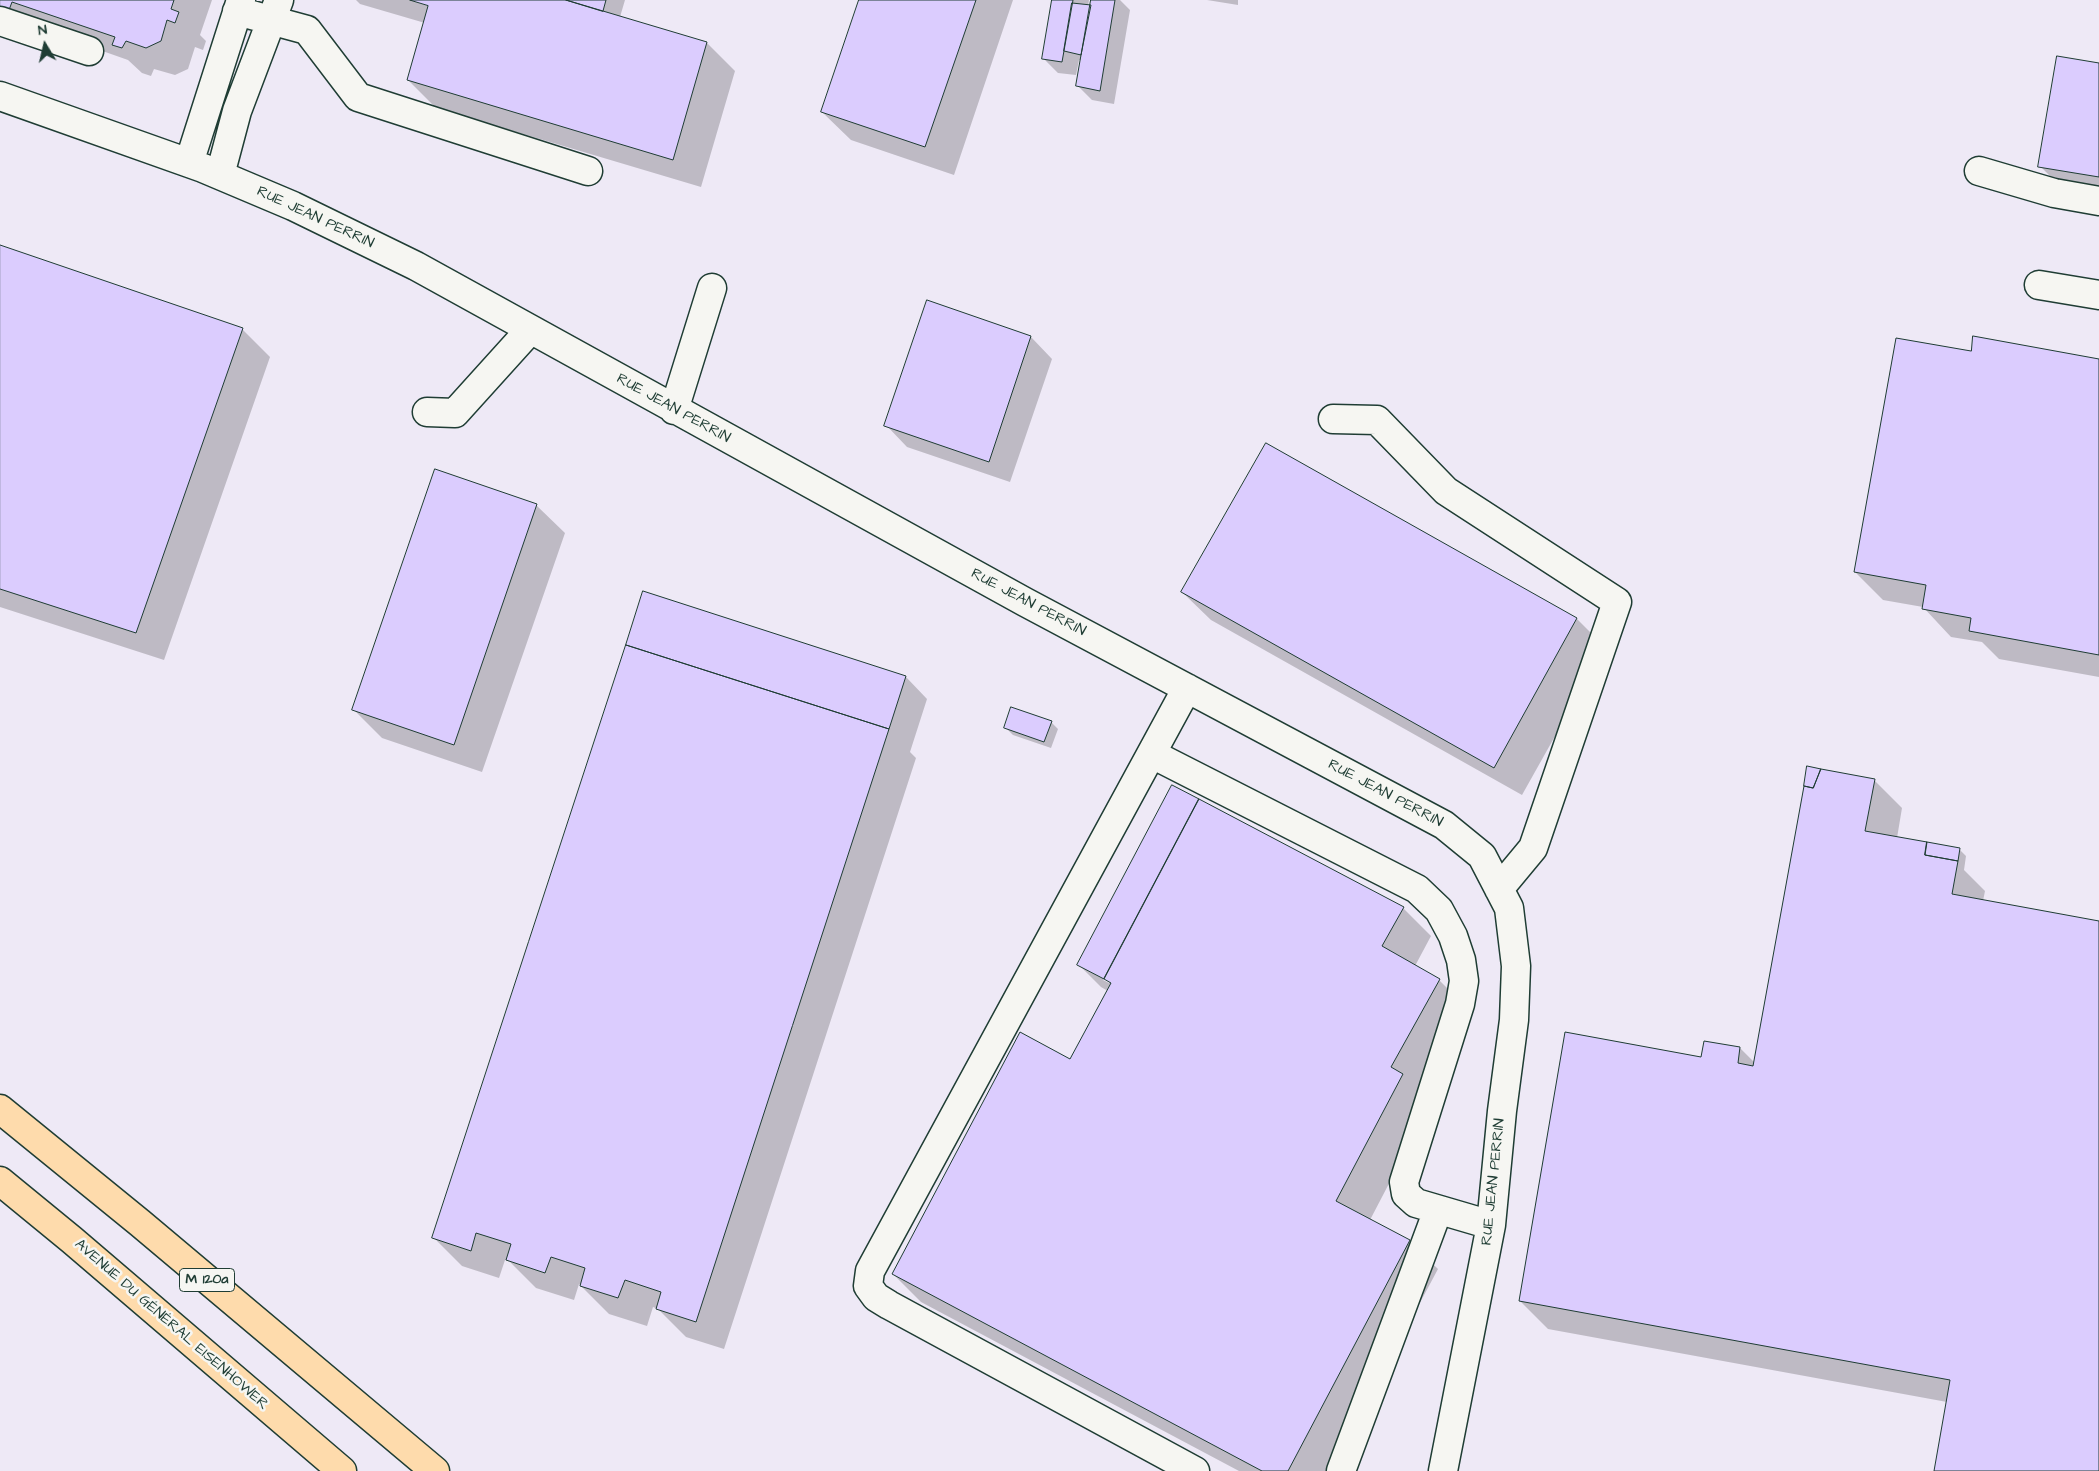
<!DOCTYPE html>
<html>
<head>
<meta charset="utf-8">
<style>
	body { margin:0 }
	#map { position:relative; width:2099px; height:1471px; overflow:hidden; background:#f6f6f2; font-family:"Architects Daughter",sans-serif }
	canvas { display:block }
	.north { position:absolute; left:20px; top:20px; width:50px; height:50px; -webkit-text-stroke:4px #f6f6f2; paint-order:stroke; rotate:351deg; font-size:14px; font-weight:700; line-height:20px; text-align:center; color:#1f3d34 }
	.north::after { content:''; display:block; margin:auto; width:18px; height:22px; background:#1f3d34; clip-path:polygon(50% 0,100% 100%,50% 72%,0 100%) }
</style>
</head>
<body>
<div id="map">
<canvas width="2099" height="1471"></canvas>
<div class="north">N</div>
</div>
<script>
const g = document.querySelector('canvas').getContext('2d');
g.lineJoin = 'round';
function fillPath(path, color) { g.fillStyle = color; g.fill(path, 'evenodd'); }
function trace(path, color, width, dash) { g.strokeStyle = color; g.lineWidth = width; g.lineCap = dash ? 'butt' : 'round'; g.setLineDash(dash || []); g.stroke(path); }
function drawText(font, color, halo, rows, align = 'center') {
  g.font = font + ' "Architects Daughter",sans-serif'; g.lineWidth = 5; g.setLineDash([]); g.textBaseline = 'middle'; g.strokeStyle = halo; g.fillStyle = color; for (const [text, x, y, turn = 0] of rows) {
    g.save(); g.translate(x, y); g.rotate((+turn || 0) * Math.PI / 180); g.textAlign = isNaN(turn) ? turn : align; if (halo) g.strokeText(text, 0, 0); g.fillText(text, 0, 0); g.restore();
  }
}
const built = new Path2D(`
	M0 0H2099V1471H0Z`);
const shadow = new Path2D(`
	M0 0H212L200 35 206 41 203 50 195 47 188 69 175 75 154 69 151 76 142 73 128 60 40 29 0 9Z
	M356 0H625L620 17 707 43 735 71 701 187 436 108 408 80 425 23 360 4Z
	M861 0H1013L954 175 851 140 822 112Z
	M1053 0H1089L1088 6 1091 7 1093 0H1120L1130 10 1114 104 1092 100 1077 85 1082 60H1079L1076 75 1058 73 1043 58Z
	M1207 0H1238V5Z
	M2099 64V200L2068 194 2040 166Z
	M0 247 242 329 270 357 164 660 0 607Z
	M928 302 1031 337 1052 359 1010 482 907 447 886 425Z
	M1972 352 2099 360V677L1999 659 1982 642 1951 637 1923 607 1883 600 1855 572Z
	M1266 445 1577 619 1605 647 1522 795 1211 620 1182 592Z
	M536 505 565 533 482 772 382 738 354 710Z
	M906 677 927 699 910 752 916 758 724 1349 686 1337 658 1309 653 1307 647 1326 609 1314 579 1284 574 1300 536 1288 510 1262 505 1260 499 1278 462 1266 434 1238Z
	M1051 722 1058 729 1051 748 1013 735 1006 728Z
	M1874 780 1902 808 1897 838 1959 849 1966 856 1964 870 1985 891 1983 901 2099 922V1471H1935L1947 1402 1548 1329 1520 1301 1702 1058 1740 1048 1755 1063Z
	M1403 908 1431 936 1415 966 1439 980 1467 1008 1431 1103 1370 1220 1409 1241 1438 1269 1330 1471H1239L921 1302 893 1274 1070 1061 1108 991 1101 987 1079 965ZM1103 977 1110 981 1109 983 1103 980Z`);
const building = new Path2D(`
	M0 0H174L171 9 179 12 175 23 167 20 161 41 146 48 126 41 122 48 112 45 115 37 12 2 9 10 0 7Z
	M410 0H566L707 42 673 160 407 80 428 6Z
	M566 0H606L603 11Z
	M859 0H976L925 147 821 112Z
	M1052 0H1073L1062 62 1042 59Z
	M1091 0H1115L1100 91 1076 86Z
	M1072 3 1091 5 1081 55 1064 51Z
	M2057 56 2099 63V177L2038 167Z
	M0 245 243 328 136 633 0 589Z
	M927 300 1031 336 989 462 884 426Z
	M1973 336 2099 359V655L1969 631 1971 618 1922 609 1926 585 1854 572 1896 338 1971 351Z
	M1266 443 1577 618 1494 768 1181 592Z
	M435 469 537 504 454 745 352 710Z
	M643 591 906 676 889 729 626 645Z
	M626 645 889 729 696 1322 656 1309 661 1292 625 1280 618 1298 580 1286 585 1268 551 1257 545 1273 506 1260 511 1244 476 1233 471 1251 432 1238Z
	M1011 707 1052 721 1044 742 1004 728Z
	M1807 766 1821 769 1813 788 1804 786Z
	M1821 769 1875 779 1865 831 1927 842 1925 855 1958 861 1952 894 2099 921V1471H1934L1950 1380 1519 1301 1565 1032 1701 1057 1704 1041 1740 1047 1738 1063 1753 1066 1804 786 1813 788Z
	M1172 785 1199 799 1104 979 1077 965Z
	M1199 799 1404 907 1382 946 1440 979 1391 1067 1403 1074 1336 1201 1410 1240 1288 1471H1262L892 1274 1020 1032 1070 1059 1111 983 1104 979Z
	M1927 842 1960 848 1958 861 1925 855Z`);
const minor = new Path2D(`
	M237 11 307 30 358 97 588 171
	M0 21 89 51
	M0 96 203 168 293 206 416 266 1025 602 1444 825 1482 856 1509 908 1516 966 1514 1020 1502 1111 1491 1225 1443 1471
	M189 163 241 0
	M1979 171 2054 193 2099 201
	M220 175 237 111 279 0
	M2039 285 2099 295
	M674 410 712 288
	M427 412 455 413 530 330
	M1333 419 1377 420 1446 491 1617 602 1533 848 1499 889
	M1187 688 870 1271 868 1286 876 1297 889 1305 1195 1471
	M1152 754 1417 889 1439 910 1453 936 1461 960 1464 981 1460 1004 1404 1182 1406 1194 1416 1203 1491 1225
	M1341 1471 1438 1210`);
const major = new Path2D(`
	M0 1109 140 1223 435 1471
	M0 1181 72 1240 342 1471`);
const shields = [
	[207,1280,55]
];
const shieldNames = [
	["M 120a",207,1280]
];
const streetNames = [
	["RUE JEAN PERRIN",315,218,25],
	["RUE JEAN PERRIN",673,409,29],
	["RUE JEAN PERRIN",1028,603,28],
	["RUE JEAN PERRIN",1385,794,28],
	["RUE JEAN PERRIN",1494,1182,-84],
	["AVENUE DU GÉNÉRAL EISENHOWER",171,1325,41]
];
fillPath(built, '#eee9f6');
fillPath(shadow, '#0003');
fillPath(building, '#dbccfe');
trace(building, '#1f3d34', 1);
trace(minor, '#1f3d34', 31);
trace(major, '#1f3d34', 31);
trace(minor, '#f6f6f2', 28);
trace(major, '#fedbac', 28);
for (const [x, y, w] of shields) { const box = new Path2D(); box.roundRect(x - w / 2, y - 11.5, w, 23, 4); g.fillStyle = '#f6f6f2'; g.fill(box); trace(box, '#1f3d34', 1); }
drawText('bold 14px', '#1f3d34', null, shieldNames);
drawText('15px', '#1f3d34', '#f6f6f2', streetNames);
</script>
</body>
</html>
